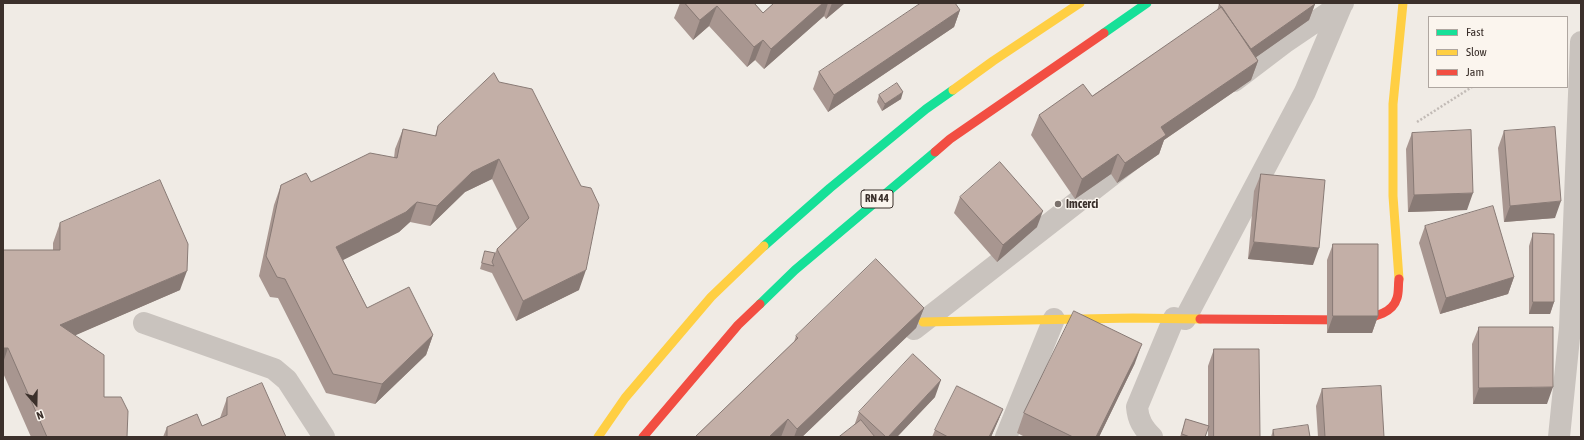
<!DOCTYPE html>
<html>
<head>
<meta charset="utf-8">
<style>
	body { margin:0 }
	#map { position:relative; width:1584px; height:440px; overflow:hidden; background:#f0ebe5; font-family:"Asap Condensed",sans-serif }
	canvas { display:block }
	.frame { position:absolute; inset:0; border:4px solid #3b302b; pointer-events:none }
	.legend { position:absolute; left:1428px; top:16px; width:140px; height:72px; box-sizing:border-box; background:#fbf5ee; border:1px solid #aea6a0; margin:0; padding:5px 7px; list-style:none; font-size:12px; color:#3b302b }
	.legend li { display:flex; align-items:center; gap:8px; height:20px }
	.legend b { width:20px; border:1px solid #aea6a0 }
	.north { position:absolute; left:16px; top:384px; width:40px; height:40px; -webkit-text-stroke:3px #fbf5ee; paint-order:stroke; rotate:160deg; font-size:11px; font-weight:700; line-height:16px; text-align:center; color:#3b302b }
	.north::after { content:''; display:block; margin:auto; width:14px; height:18px; background:#3b302b; clip-path:polygon(50% 0,100% 100%,50% 72%,0 100%) }
</style>
</head>
<body>
<div id="map">
<canvas width="1584" height="440"></canvas>
<div class="frame"></div>
<ul class="legend">
<li><b style="height:5px;background:#16e098"></b>Fast</li>
<li><b style="height:5px;background:#ffcf43"></b>Slow</li>
<li><b style="height:5px;background:#f24e42"></b>Jam</li>
</ul>
<div class="north">N</div>
</div>
<script>
const g = document.querySelector('canvas').getContext('2d');
g.lineJoin = 'round';
function trace(path, color, width, dash) { g.strokeStyle = color; g.lineWidth = width; g.lineCap = dash ? 'butt' : 'round'; g.setLineDash(dash || []); g.stroke(path); }
function fillPath(path, color) { g.fillStyle = color; g.fill(path, 'evenodd'); }
function drawText(font, color, halo, rows, align = 'center') {
  g.font = font + ' "Asap Condensed",sans-serif'; g.lineWidth = 3; g.setLineDash([]); g.textBaseline = 'middle'; g.strokeStyle = halo; g.fillStyle = color; for (const [text, x, y, turn = 0] of rows) {
    g.save(); g.translate(x, y); g.rotate((+turn || 0) * Math.PI / 180); g.textAlign = isNaN(turn) ? turn : align; if (halo) g.strokeText(text, 0, 0); g.fillText(text, 0, 0); g.restore();
  }
}
const path = new Path2D(`
	M1417 122 1472 87`);
const street = new Path2D(`
	M1234 81 1284 43 1343 3
	M1185 319 1305 92 1342 4
	M144 323 274 369 287 380 324 437
	M914 329 1135 157
	M1006 437 1054 319
	M1152 437C1143 428 1138 420 1137 407L1174 318
	M1559 437 1570 328 1581 42`);
const fast = new Path2D(`
	M1104 33 1147 3
	M764 246 830 188 926 109 953 90
	M760 304 795 270 935 152`);
const slow = new Path2D(`
	M953 90 993 61 1080 3
	M1399 279 1393 196V104L1403 3
	M923 322 1133 318 1200 319
	M598 437 625 398 711 297 764 246`);
const jam = new Path2D(`
	M935 152 950 139 1104 33
	M1200 319 1357 320C1371 317 1392 315 1397 298 1399 292 1398 285 1399 279
	M643 437 738 325 760 304`);
const wall = new Path2D(`
	M680 3H754L763 13 774 3H845L826 19 824 16 764 69 755 60 747 67 709 26 693 40 674 18Z
	M1219 4H1315L1309 20 1256 57 1258 61 1251 80 1164 140 1159 154 1117 183 1111 174 1075 199 1031 135 1039 115 1092 96 1217 11Z
	M960 10 954 27 828 112 813 89 819 72Z
	M494 73 579 290 516 321 492 273 480 269 485 251 495 253 497 249 517 229 492 179 465 192 430 226 410 222 399 232 343 260 367 308 433 335 426 355 375 404 326 393 278 298 270 297 259 276 274 205 281 185 311 182 394 158 395 149 403 129 435 136 438 126Z
	M879 95 901 99 882 111 877 102Z
	M1504 131 1555 218 1504 222 1498 148Z
	M1412 133 1467 210 1408 212 1406 149Z
	M1261 174 1313 265 1248 259 1254 191Z
	M960 197 1037 227 997 262 954 213Z
	M60 223 180 290 75 335 104 397 127 437H31L3 373V250H53V243Z
	M1425 226 1514 277 1508 294 1440 314 1419 243Z
	M1533 233 1554 302 1550 314H1529V246Z
	M1333 244 1378 316 1372 333H1327V260Z
	M924 308 916 328 802 437H695L794 342 796 336Z
	M1479 327 1547 404H1473L1472 344Z
	M1214 349 1260 437H1208V427L1205 437H1180L1186 419 1208 426V366Z
	M1135 363 1099 437H1025L1017 433 1024 413Z
	M1322 389 1384 437H1318L1316 406Z
	M935 397 897 437H839L854 426 859 412Z
	M227 398 286 437H163L167 427 202 426 220 418Z
	M1003 409 998 421 991 437H932L935 430Z
	M1273 430 1310 437H1271Z`);
const shadedWall = new Path2D(`
	M823 3H828L824 16 764 69 771 49Z
	M832 3H845L826 19Z
	M1315 4 1309 20 1245 65 1251 49Z
	M717 6 709 26 693 40 700 20Z
	M960 10 954 27 828 112 834 95Z
	M763 40 755 60 747 67 754 47Z
	M1258 61 1251 80 1164 140 1159 154 1117 183 1125 163 1161 127Z
	M903 92 901 99 882 111 885 104Z
	M1118 154 1111 174 1075 199 1082 179Z
	M499 159 492 179 465 192 430 226 437 206 472 172Z
	M1473 193 1467 210 1408 212 1414 195Z
	M1561 201 1555 218 1504 222 1510 206Z
	M417 202 410 222 399 232 329 267 336 247Z
	M1043 211 1037 227 997 262 1003 245Z
	M1254 242 1319 248 1313 265 1248 259Z
	M586 270 579 290 516 321 523 301Z
	M187 271 180 290 53 345 60 325Z
	M1514 277 1508 294 1440 314 1446 298Z
	M1533 302H1554L1550 314H1529Z
	M924 308 916 328 802 437H794L797 429Z
	M1333 316H1378L1372 333H1327Z
	M433 335 426 355 375 404 382 384Z
	M1142 344 1135 363 1099 437H1096Z
	M3 348H8L3 363Z
	M941 380 935 397 897 437H888Z
	M1553 387 1547 404H1473L1479 388Z
	M1003 409 998 421 991 437H989Z
	M788 419 781 437H769Z`);
const building = new Path2D(`
	M685 3H754L763 13 774 3H823L771 49 763 40 754 47 717 6 700 20Z
	M921 3H955L960 10 834 95 819 72Z
	M1221 3H1314L1315 4 1251 49 1219 4Z
	M1222 7 1258 61 1161 127 1166 135 1125 163 1118 154 1082 179 1039 115 1083 84 1092 96Z
	M494 73 499 82 532 89 581 186 591 188 599 205 586 270 523 301 497 249 529 218 499 159 472 172 437 206 417 202 406 212 336 247 367 308 409 287 433 335 382 384 333 374 285 279 277 277 266 256 281 185 306 173 311 182 370 153 397 158 403 129 436 136 438 126Z
	M897 83 903 92 885 104 879 95Z
	M1555 127 1561 201 1510 206 1504 131Z
	M1471 130 1473 193 1414 195 1412 133Z
	M1000 162 1043 211 1003 245 960 197Z
	M1261 174 1325 180 1319 248 1254 242Z
	M160 180 188 244 187 271 60 325 104 355V397H121L128 411 127 437H47L8 348H3V250H60V223Z
	M1493 206 1514 277 1446 298 1425 226Z
	M1533 233 1554 234V302H1533Z
	M1333 244H1378V316H1333Z
	M485 251 495 253 492 262 494 266 482 263Z
	M876 259 924 308 797 429 788 419 769 437H695L798 338 796 336Z
	M1074 311 1142 344 1096 437H1073L1024 413Z
	M1479 327H1553V387L1479 388Z
	M1214 349H1259L1260 437H1214Z
	M913 354 941 380 888 437H886L859 412Z
	M262 383 286 437H167V427L197 414 202 426 227 415V398Z
	M957 386 1003 409 989 437H948L935 430Z
	M1381 386 1384 437H1325L1322 389Z
	M1186 419 1209 426 1205 437H1190L1182 434Z
	M861 420 875 437H839Z
	M1308 425 1310 437H1274L1273 430Z`);
const markers = [
	[1058,204,4,"#7a716c"]
];
const shields = [
	[877,199,32]
];
const shieldNames = [
	["RN 44",877,199]
];
const poiNames = [
	["Imcerci",1066,204]
];
trace(path, '#c2bbb6', 2.5, [2, 2]);
trace(street, '#c9c3be', 22);
trace(fast, '#16e098', 9);
trace(slow, '#ffcf43', 9);
trace(jam, '#f24e42', 9);
fillPath(wall, '#a89690');
fillPath(shadedWall, '#887a75');
fillPath(building, '#c3afa7');
trace(building, '#887a75', 1);
for (const [x, y, r, color] of markers) { const dot = new Path2D(); dot.arc(x, y, r, 0, 2 * Math.PI); g.fillStyle = color; g.fill(dot); trace(dot, '#fbf5ee', 1.5); }
for (const [x, y, w] of shields) { const box = new Path2D(); box.roundRect(x - w / 2, y - 9, w, 18, 3); g.fillStyle = '#fbf5ee'; g.fill(box); trace(box, '#3b302b', 1); }
drawText('bold 11px', '#3b302b', null, shieldNames);
drawText('bold 12px', '#3b302b', '#fbf5ee', poiNames, 'left');
</script>
</body>
</html>
